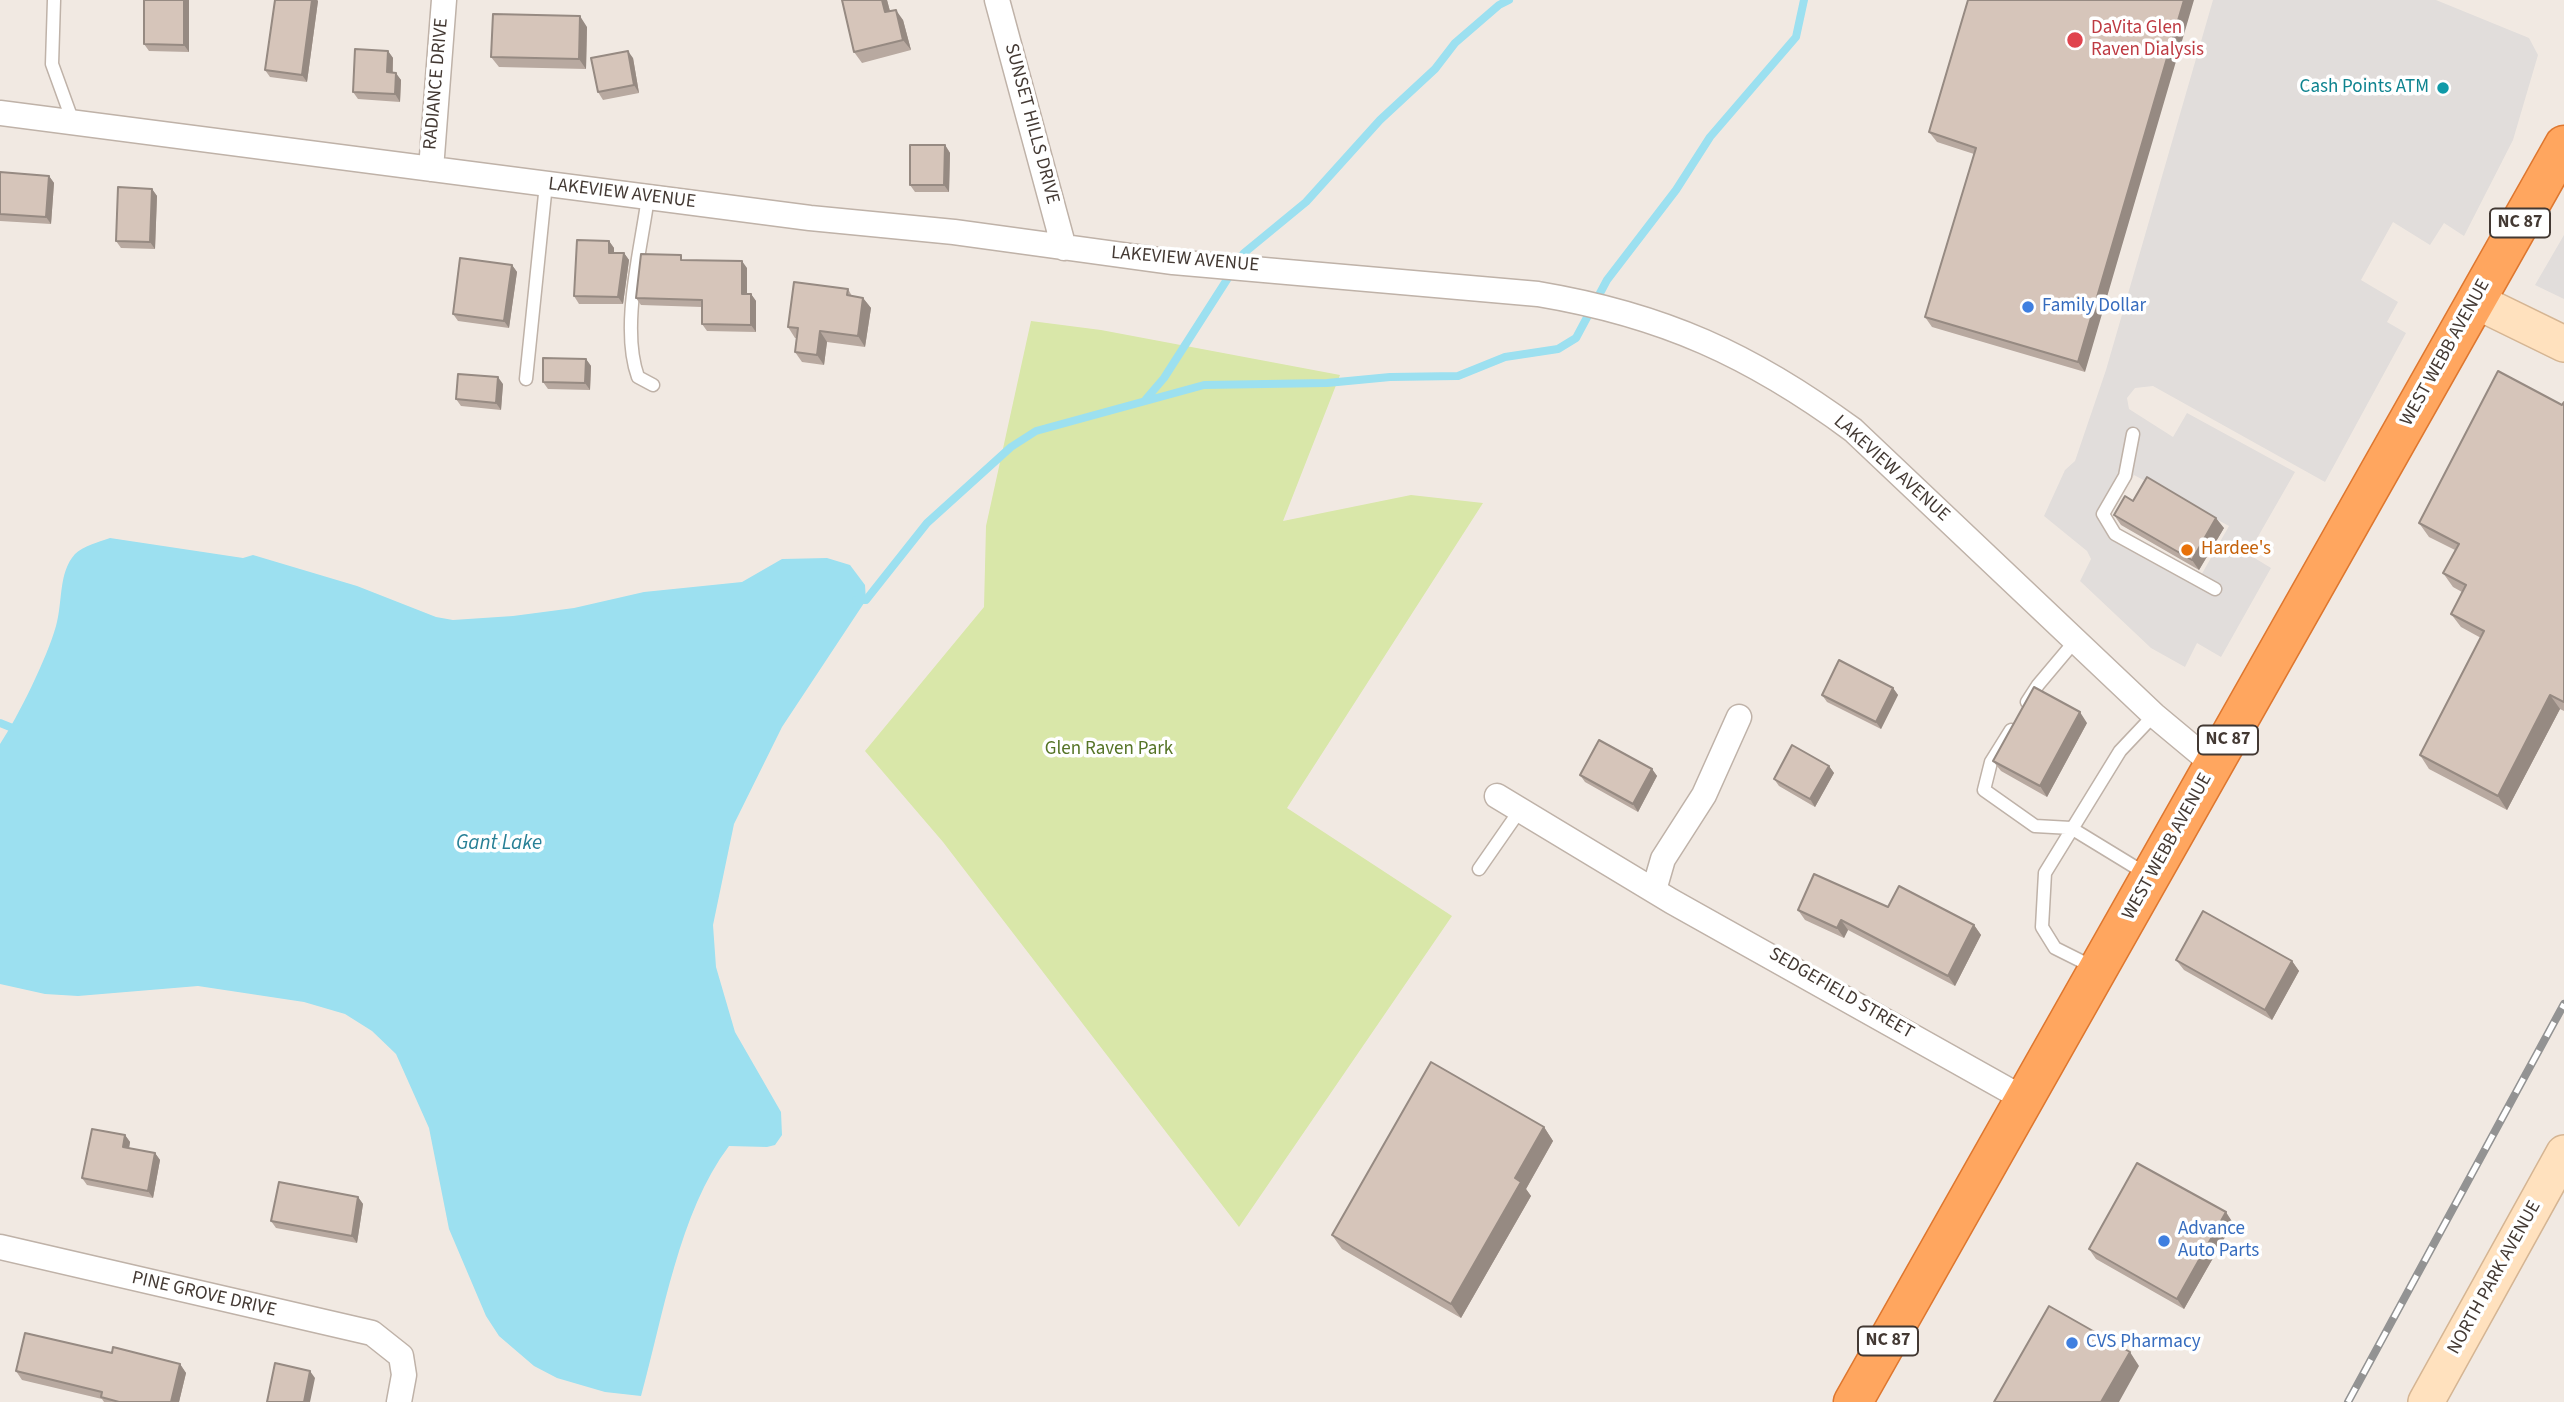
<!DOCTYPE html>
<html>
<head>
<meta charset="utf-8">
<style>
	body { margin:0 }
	canvas { display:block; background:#f1e9e2 }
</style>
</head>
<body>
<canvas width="2564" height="1402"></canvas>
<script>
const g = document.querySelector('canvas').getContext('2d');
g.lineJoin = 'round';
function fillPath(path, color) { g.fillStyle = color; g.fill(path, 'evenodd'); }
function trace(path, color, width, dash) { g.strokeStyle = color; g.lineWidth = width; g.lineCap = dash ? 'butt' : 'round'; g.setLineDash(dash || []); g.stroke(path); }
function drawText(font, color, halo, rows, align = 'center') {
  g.font = font + ' "Source Sans 3",sans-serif'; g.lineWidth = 7; g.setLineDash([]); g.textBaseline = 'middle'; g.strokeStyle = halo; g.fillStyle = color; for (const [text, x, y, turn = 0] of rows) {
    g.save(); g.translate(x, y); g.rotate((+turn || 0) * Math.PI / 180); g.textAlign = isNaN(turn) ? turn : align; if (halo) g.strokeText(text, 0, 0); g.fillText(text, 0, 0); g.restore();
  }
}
const green = new Path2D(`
	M1031 321 1101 330 1340 375 1283 521 1411 495 1483 503 1287 808 1452 916 1239 1227 943 842 865 751 984 607 986 526Z`);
const parking = new Path2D(`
	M2213 0H2436L2529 38 2538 55 2513 140 2464 236 2444 223 2430 245 2393 222 2361 280 2398 302 2387 322 2406 333 2325 482 2153 386 2135 388 2127 398 2129 409 2173 437 2187 413 2295 472 2248 554 2271 568 2221 657 2197 643 2185 667 2151 648 2080 581 2091 559 2087 551 2044 516 2065 470 2075 461 2106 370ZM2134 475 2229 526 2195 586 2110 539 2102 526Z
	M2564 235V299L2535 285Z`);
const water = new Path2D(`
	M110 538 243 558 253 555 357 586 436 617 453 620 513 616 574 608 644 592 742 582 782 559 827 558 850 565 865 585 866 600 782 727 734 824 713 925 716 967 735 1032 781 1112 782 1135 775 1145 767 1147 729 1146C679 1212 663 1317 641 1396L605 1392 557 1378 534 1366 499 1336 486 1316 449 1229 429 1128 396 1054 372 1031 345 1014 304 1002 198 986 78 996 45 994 0 984V744C18 717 47 658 56 626 63 602 58 573 75 554 83 546 99 542 110 538Z`);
const stream = new Path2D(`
	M1146 399 1164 378 1244 253 1306 202 1380 120 1435 69 1455 43 1499 5 1509 0
	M856 600H866L927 523 1011 447 1036 431 1204 385 1327 383 1390 377 1458 376 1505 357 1558 349 1576 338 1607 280 1676 190 1710 137 1796 37 1804 0
	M0 723 20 731`);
const lane = new Path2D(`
	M54 0 52 64 73 122
	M648 197C641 250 620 327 638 377L653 385
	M526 379 546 184
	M2133 434 2125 476 2103 514 2115 534 2215 589
	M2027 702 2038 685 2075 641
	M2011 730 1991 762 1984 790 2035 826 2071 828 2148 875
	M1479 869 1520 810
	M2095 968 2055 948 2042 927 2045 873 2120 751 2154 715`);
const street = new Path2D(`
	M997 0 1064 248
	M0 113 810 218 954 232 1173 262 1538 294C1663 315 1751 355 1853 430L2154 715 2214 765
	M431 169 444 0
	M1497 796 1671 901 2026 1100
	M1654 890 1663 859 1704 795 1739 717
	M0 1247 372 1333 401 1356 404 1375 399 1402`);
const secondary = new Path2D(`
	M2476 301 2564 344
	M2426 1402 2564 1153`);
const highway = new Path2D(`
	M1853 1402 2564 145`);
const rail = new Path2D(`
	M2348 1402 2564 1004`);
const wall = new Path2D(`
	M144 0H189V52L149 51 144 44Z
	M312 0H317L318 1 307 82 270 77 265 70Z
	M887 0 890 11 903 20 911 50 862 63 854 52Z
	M1968 0 2085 372 1932 327 1925 317 1974 154 1937 142 1929 132Z
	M587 27 586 69 499 67 491 57Z
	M388 51 393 58V72L401 80 400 102 358 99 353 92Z
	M633 58 639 93 603 100 598 92Z
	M945 145 950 153 949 192H915L910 185Z
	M0 172 49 176 54 183 51 224 0 221Z
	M152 189 157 196 155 249 121 248 116 241Z
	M609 241 614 248V253H624L629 260 623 304H579L574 296Z
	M684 260 747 268V294H751L756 301V332L707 331 702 324V307L641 305 636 298Z
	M512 265 517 272 509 328 458 321 453 314Z
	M848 289 852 296 863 298 871 308 865 347 827 342 824 365 802 362 795 352 797 338H795L788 327Z
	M586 359 591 366 590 390 548 389 543 382Z
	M503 384 501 410 461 406 456 399Z
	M2564 402V711L2560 709 2507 810 2429 769 2420 755 2481 638 2461 627 2451 614 2462 592 2453 587 2443 573 2455 550 2429 537 2419 523 2562 405Z
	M2133 501 2224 528 2199 570 2121 525 2114 515Z
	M1893 688 1898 695 1881 729 1827 702 1822 695Z
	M2087 723 2047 797 2001 771 1993 761Z
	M1829 766 1834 773 1815 807 1779 786 1774 779Z
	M1652 769 1657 776 1638 812 1585 782 1580 775Z
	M1888 907 1974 925 1981 935 1955 986 1848 930 1844 938 1805 920 1798 910Z
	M2176 960 2292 961 2299 971 2272 1020 2184 970Z
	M1544 1127 1553 1141 1526 1189 1531 1196 1461 1318 1342 1249 1332 1235Z
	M125 1135 130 1142 129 1148 155 1153 160 1160 153 1198 87 1185 82 1178Z
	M358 1197 363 1204 357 1243 276 1228 271 1221Z
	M2233 1223 2184 1309 2096 1259 2089 1249Z
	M112 1353 180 1364 186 1373 179 1402H104L102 1399 22 1380 16 1371Z`);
const shadedWall = new Path2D(`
	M184 0H189V52L184 45Z
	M312 0H317L318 1 307 82 302 75Z
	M882 0H887L893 23 885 12Z
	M2184 0H2194L2085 372 2078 362Z
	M896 10 903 20 911 50 903 40Z
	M580 16 587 27 586 69 579 59Z
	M388 51 393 58 392 79 387 72Z
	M628 51 633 58 639 93 634 85Z
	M396 73 401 80 400 102 395 94Z
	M945 145 950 153 949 192 944 185Z
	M49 176 54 183 51 224 46 217Z
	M152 189 157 196 155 249 150 242Z
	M609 241 614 248V260L609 253Z
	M624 253 629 260 623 304 618 297Z
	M742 261 747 268V301L742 294Z
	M512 265 517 272 509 328 504 321Z
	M751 294 756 301V332L751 325Z
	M863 298 871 308 865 347 858 336Z
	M820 331 827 342 824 365 817 355Z
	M586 359 591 366 590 390 585 383Z
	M498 377 503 384 501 410 496 403Z
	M2216 518 2224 528 2199 570 2192 560Z
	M1893 688 1898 695 1881 729 1876 722Z
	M2550 695 2560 709 2507 810 2498 796Z
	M2080 712 2087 723 2047 797 2040 786Z
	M1829 766 1834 773 1815 807 1810 799Z
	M1652 769 1657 776 1638 812 1633 804Z
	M1841 920 1848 930 1844 938 1837 928Z
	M1974 925 1981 935 1955 986 1948 976Z
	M2292 961 2299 971 2272 1020 2265 1010Z
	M1544 1127 1553 1141 1526 1189 1531 1196 1461 1318 1451 1304 1515 1178Z
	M125 1135 130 1142 128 1154 123 1147Z
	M155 1153 160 1160 153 1198 148 1191Z
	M358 1197 363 1204 357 1243 352 1236Z
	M2226 1212 2233 1223 2184 1309 2177 1299Z
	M2130 1352 2139 1366 2119 1402H2101Z
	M180 1364 186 1373 179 1402H171Z
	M310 1371 315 1378 310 1402H304Z`);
const building = new Path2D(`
	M144 0H184V45L144 44Z
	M275 0H312L302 75 265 70Z
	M842 0H882L885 12 896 10 903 40 854 52Z
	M1968 0H2184L2078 362 1925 317 1976 148 1929 132Z
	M493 14 580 16 579 59 491 57Z
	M355 49 388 51 387 72 396 73 395 94 353 92Z
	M628 51 634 85 598 92 591 58Z
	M910 145H945L944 185H910Z
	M0 172 49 176 46 217 0 214Z
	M118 187 152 189 150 242 116 241Z
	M577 240 609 241V253H624L618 297 574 296Z
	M641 254 681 255V260L742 261V294H751V325L702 324V300L636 298Z
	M460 258 512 265 504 321 453 314Z
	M794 282 848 289 847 295 863 298 858 336 820 331 817 355 795 352 798 328 788 327Z
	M543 358 586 359 585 383 543 382Z
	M2498 371 2562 405 2564 402V702L2550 695 2498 796 2420 755 2484 631 2451 614 2466 585 2443 573 2459 544 2419 523Z
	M458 374 498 377 496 403 456 399Z
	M2147 477 2216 518 2192 560 2114 515 2125 496 2133 501Z
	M1839 660 1893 688 1876 722 1822 695Z
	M2034 687 2080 712 2040 786 1993 761Z
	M1599 740 1652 769 1633 804 1580 775Z
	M1792 745 1829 766 1810 799 1774 779Z
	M1814 874 1888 907 1899 886 1974 925 1948 976 1841 920 1837 928 1798 910Z
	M2203 911 2292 961 2265 1010 2176 960Z
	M1431 1062 1544 1127 1515 1178 1521 1182 1451 1304 1332 1235Z
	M92 1129 125 1135 123 1147 155 1153 148 1191 82 1178Z
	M2137 1163 2226 1212 2177 1299 2089 1249Z
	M279 1182 358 1197 352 1236 271 1221Z
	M2049 1306 2130 1352 2101 1402H1994Z
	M25 1333 112 1353 113 1347 180 1364 171 1402H119L101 1397 102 1392 16 1371Z
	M275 1363 310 1371 304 1402H267Z`);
const markers = [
	[2075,40,9,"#e0444e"],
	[2443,88,7,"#0f9aa8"],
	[2028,307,7,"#3f7fe0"],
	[2187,550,7,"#e8710a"],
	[2164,1241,7,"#3f7fe0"],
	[2072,1343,7,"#3f7fe0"]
];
const shields = [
	[2520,223,60],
	[2228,740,60],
	[1888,1341,60]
];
const shieldNames = [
	["NC 87",2520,223],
	["NC 87",2228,740],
	["NC 87",1888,1341]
];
const healthNames = [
	["DaVita Glen",2091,29],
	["Raven Dialysis",2091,51]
];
const streetNames = [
	["RADIANCE DRIVE",437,84,-85],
	["SUNSET HILLS DRIVE",1031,124,75],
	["LAKEVIEW AVENUE",622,194,7],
	["LAKEVIEW AVENUE",1185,260,5],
	["WEST WEBB AVENUE",2446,353,-61],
	["LAKEVIEW AVENUE",1891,469,42],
	["WEST WEBB AVENUE",2168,847,-61],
	["SEDGEFIELD STREET",1841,994,30],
	["NORTH PARK AVENUE",2495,1278,-61],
	["PINE GROVE DRIVE",204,1295,13]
];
const cultureNames = [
	["Cash Points ATM",2429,88]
];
const shopNames = [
	["Family Dollar",2042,307],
	["Advance",2178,1230],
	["Auto Parts",2178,1252],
	["CVS Pharmacy",2086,1343]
];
const foodNames = [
	["Hardee's",2201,550]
];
const parkNames = [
	["Glen Raven Park",1109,750]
];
const waterNames = [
	["Gant Lake",499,844]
];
fillPath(green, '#d9e7a9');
fillPath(parking, '#e1dddb');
fillPath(water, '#9ce0f0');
trace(stream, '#9ce0f0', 8);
trace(lane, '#bfb2a8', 15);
trace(street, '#bfb2a8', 27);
trace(secondary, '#d5b593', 38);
trace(highway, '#de772f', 41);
trace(lane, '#fff', 12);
trace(street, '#fff', 24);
trace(secondary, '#ffe1be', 35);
trace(highway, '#ffa65f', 38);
trace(rail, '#939393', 8);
trace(rail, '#fff', 5, [16]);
fillPath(wall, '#b8a9a0');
fillPath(shadedWall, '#968a82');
fillPath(building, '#d6c5ba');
trace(building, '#968a82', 2);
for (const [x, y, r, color] of markers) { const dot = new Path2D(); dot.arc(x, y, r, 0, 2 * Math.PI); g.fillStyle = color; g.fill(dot); trace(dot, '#fff', 2.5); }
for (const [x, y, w] of shields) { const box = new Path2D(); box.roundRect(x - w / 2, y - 14.5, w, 29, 5); g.fillStyle = '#fff'; g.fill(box); trace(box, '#433933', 2); }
drawText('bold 18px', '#433933', null, shieldNames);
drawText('19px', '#be3a42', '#fff', healthNames, 'left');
drawText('19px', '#433933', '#fff', streetNames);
drawText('19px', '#0d838f', '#fff', cultureNames, 'right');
drawText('19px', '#366cbe', '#fff', shopNames, 'left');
drawText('19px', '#c56008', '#fff', foodNames, 'left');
drawText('19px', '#557426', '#fff', parkNames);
drawText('italic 21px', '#288096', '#fff', waterNames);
</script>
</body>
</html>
